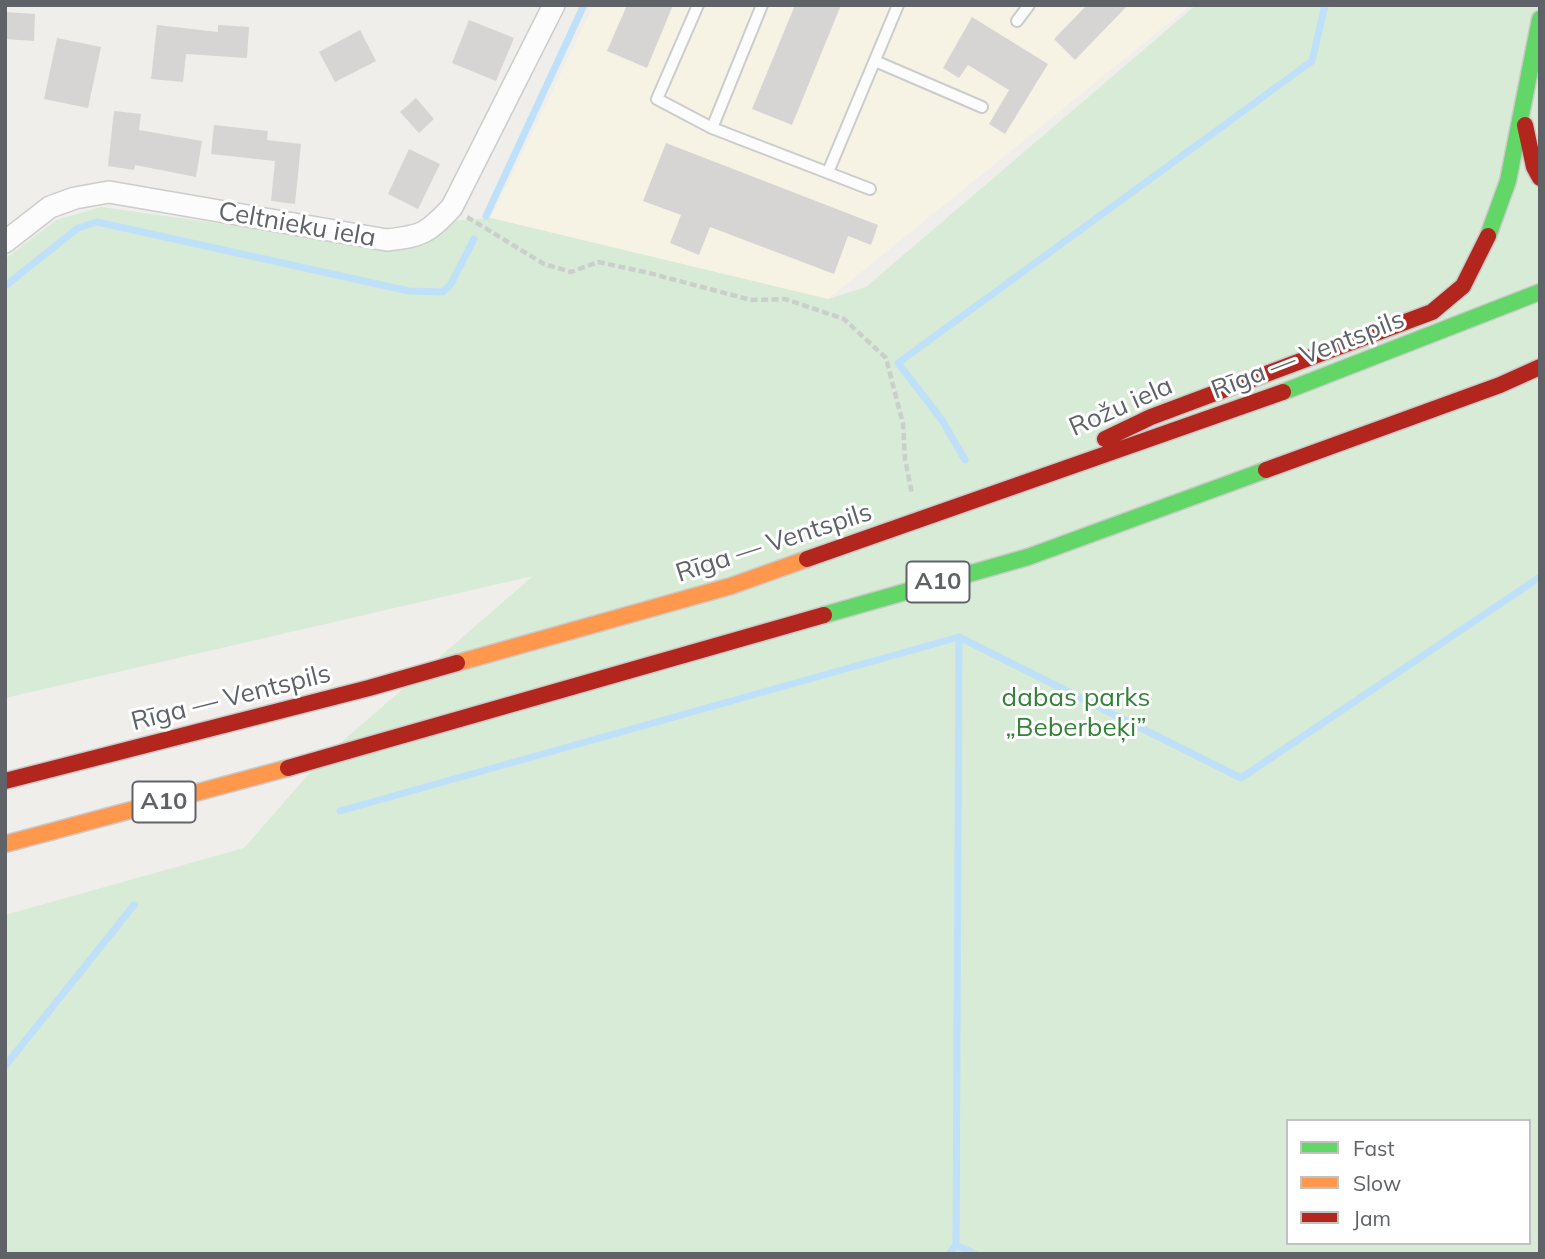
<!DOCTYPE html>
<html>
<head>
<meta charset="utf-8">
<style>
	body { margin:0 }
	#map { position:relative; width:1545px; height:1259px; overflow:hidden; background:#efeeea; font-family:Mulish,sans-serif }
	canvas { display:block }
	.frame { position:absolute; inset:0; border:7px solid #5f6368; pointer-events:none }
	.legend { position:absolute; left:1286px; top:1119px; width:245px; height:126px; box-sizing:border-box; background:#fff; border:2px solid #bfc1c3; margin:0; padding:9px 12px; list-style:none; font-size:21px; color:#5f6368 }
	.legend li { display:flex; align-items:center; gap:14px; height:35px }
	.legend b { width:35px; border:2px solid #bfc1c3 }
</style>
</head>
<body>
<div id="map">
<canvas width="1545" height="1259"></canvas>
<div class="frame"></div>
<ul class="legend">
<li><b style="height:9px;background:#63d668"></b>Fast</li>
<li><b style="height:9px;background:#ff974d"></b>Slow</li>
<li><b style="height:9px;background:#b3261e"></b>Jam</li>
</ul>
</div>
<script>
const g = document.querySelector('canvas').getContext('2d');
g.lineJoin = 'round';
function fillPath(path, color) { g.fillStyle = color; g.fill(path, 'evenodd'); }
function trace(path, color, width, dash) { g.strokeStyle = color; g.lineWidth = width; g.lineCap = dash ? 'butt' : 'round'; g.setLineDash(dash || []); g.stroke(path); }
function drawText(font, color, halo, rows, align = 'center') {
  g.font = font + ' Mulish,sans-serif'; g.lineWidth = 6; g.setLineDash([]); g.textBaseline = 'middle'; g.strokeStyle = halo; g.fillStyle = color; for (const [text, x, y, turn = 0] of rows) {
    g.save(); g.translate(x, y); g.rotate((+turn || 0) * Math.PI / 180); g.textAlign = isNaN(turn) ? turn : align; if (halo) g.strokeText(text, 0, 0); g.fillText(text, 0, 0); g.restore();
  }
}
const commercial = new Path2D(`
	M594 5H1191L828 299 491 218Z`);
const green = new Path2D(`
	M1196 5H1540V1254H5V915L244 848 322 759 533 576 5 698V259L56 220 101 207 408 250 432 236 451 221 491 218 828 299 866 287ZM1288 1121H1529V1243H1288Z`);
const stream = new Path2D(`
	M486 216 584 5
	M5 286 78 228 97 222 409 291 443 292 451 284 474 239
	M965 460 942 420 898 363 1312 61 1325 5
	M340 811 959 637 1241 778 1540 577
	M5 1066 134 905
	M956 1245 975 1254
	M949 1254 956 1245 959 637`);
const building = new Path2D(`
	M627 5H673L647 68 607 51Z
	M795 5H841L792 125 752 109Z
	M1087 5H1128L1075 60 1054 39Z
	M5 12 35 14 34 41 5 39Z
	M972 17 1048 64 1005 134 989 124 1009 90 968 65 959 78 943 68Z
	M469 20 514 38 496 81 452 63Z
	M157 25 218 32V25L249 27 247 58 186 54 183 82 151 79Z
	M360 30 376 61 335 82 319 52Z
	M57 38 101 47 88 108 44 99Z
	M416 98 434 119 419 133 400 112Z
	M114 111 141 114 139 130 202 141 196 177 135 165 134 170 108 166Z
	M214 125 268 131 267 140 301 144 295 204 271 201 275 161 211 154Z
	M666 143 878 225 871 245 848 236 834 274 710 227 699 255 670 243 681 215 643 201Z
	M409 149 440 164 418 209 388 194Z`);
const path = new Path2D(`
	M467 217 544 264 571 272 598 262 645 272 751 300 785 299 844 319 886 358 903 424 905 459 912 494`);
const lane = new Path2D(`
	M698 5 657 99 712 128
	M762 5 712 128 870 189
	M1017 21 1029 5
	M875 61 982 107
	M828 172 898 5`);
const street = new Path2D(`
	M5 242 50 207 75 198 109 192 387 240C422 236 427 234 452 207L554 5`);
const fast = new Path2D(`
	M1488 236 1508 181 1540 19
	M1283 392 1540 292
	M824 615 1028 557 1266 470`);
const slow = new Path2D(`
	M457 663 731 586 807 559
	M5 844 288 768`);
const jam = new Path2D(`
	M1525 125 1534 167 1540 178
	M1105 439 1151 417 1432 312 1463 286 1488 236
	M1266 470 1500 385 1540 367
	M807 559 1283 392
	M288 768 824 615
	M5 781 369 688 457 663`);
const shields = [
	[938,582,63],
	[164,802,63]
];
const shieldNames = [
	["A10",938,582],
	["A10",164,802]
];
const streetNames = [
	["Celtnieku iela",297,225,10],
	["Rīga — Ventspils",1308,355,-21],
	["Rožu iela",1121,407,-24],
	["Rīga — Ventspils",774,543,-18],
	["Rīga — Ventspils",231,698,-14]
];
const parkNames = [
	["dabas parks",1076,698],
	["„Beberbeķi”",1076,728]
];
fillPath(commercial, '#f7f3e4');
fillPath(green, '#d8ebd6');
trace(stream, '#bfe0f9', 7);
fillPath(building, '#d6d5d3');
trace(lane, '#cbcccc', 14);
trace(street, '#cbcccc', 24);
trace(fast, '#cacacb', 19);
trace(slow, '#cacacb', 19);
trace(jam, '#cacacb', 19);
trace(path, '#cacfcc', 4.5, [7, 3.5]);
trace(lane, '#fdfcfc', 10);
trace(street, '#fdfcfc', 21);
trace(fast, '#63d668', 16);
trace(slow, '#ff974d', 16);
trace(jam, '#b3261e', 16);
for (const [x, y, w] of shields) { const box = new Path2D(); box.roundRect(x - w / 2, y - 20.5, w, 41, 5); g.fillStyle = '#fff'; g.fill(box); trace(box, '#5f6368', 2); }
drawText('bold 24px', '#5f6368', null, shieldNames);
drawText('26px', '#5f6368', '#fff', streetNames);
drawText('26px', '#348238', '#fff', parkNames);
</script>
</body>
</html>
